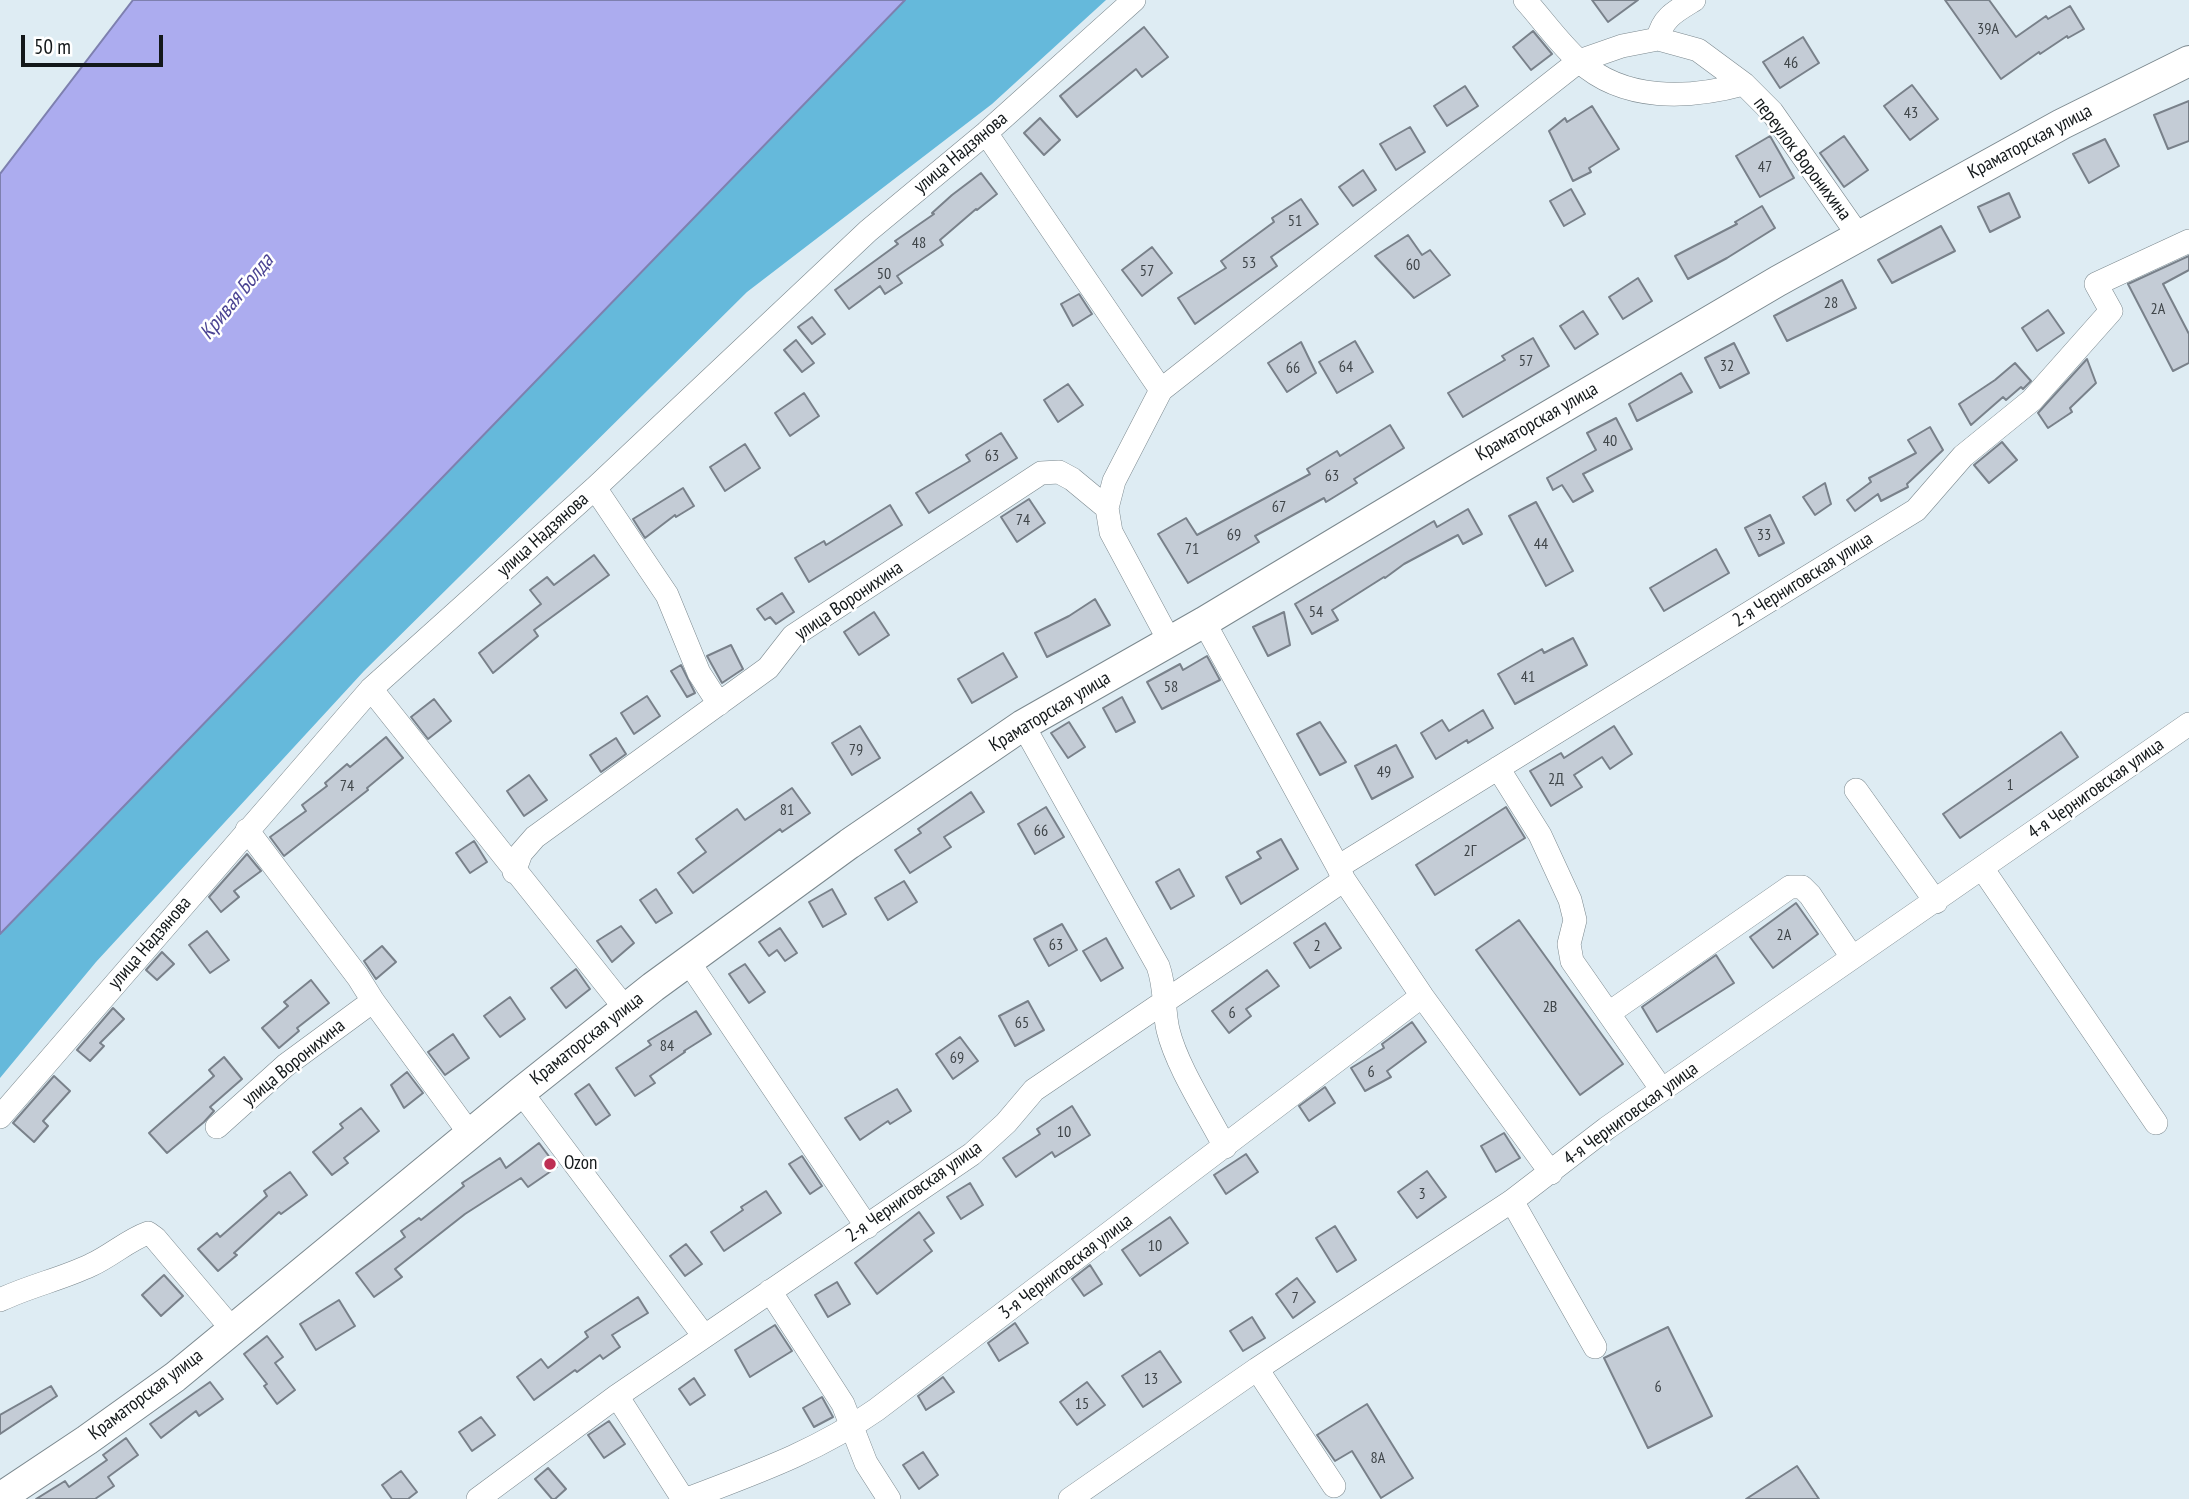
<!DOCTYPE html>
<html>
<head>
<meta charset="utf-8">
<style>
	body { margin:0 }
	#map { position:relative; width:2189px; height:1499px; overflow:hidden; background:#deecf3; font-family:"PT Sans Narrow",sans-serif }
	canvas { display:block }
	.scale { position:absolute; left:21px; top:35px; width:142px; height:32px; box-sizing:border-box; border:4px solid #13181a; border-top:0; padding-left:9px; font-size:21px; line-height:24px; white-space:nowrap; color:#13181a; -webkit-text-stroke:5px #fff; paint-order:stroke }
</style>
</head>
<body>
<div id="map">
<canvas width="2189" height="1499"></canvas>
<div class="scale">50 m</div>
</div>
<script>
const g = document.querySelector('canvas').getContext('2d');
g.lineJoin = 'round';
function fillPath(path, color) { g.fillStyle = color; g.fill(path, 'evenodd'); }
function trace(path, color, width, dash) { g.strokeStyle = color; g.lineWidth = width; g.lineCap = dash ? 'butt' : 'round'; g.setLineDash(dash || []); g.stroke(path); }
function drawText(font, color, halo, rows, align = 'center') {
  g.font = font + ' "PT Sans Narrow",sans-serif'; g.lineWidth = 5; g.setLineDash([]); g.textBaseline = 'middle'; g.strokeStyle = halo; g.fillStyle = color; for (const [text, x, y, turn = 0] of rows) {
    g.save(); g.translate(x, y); g.rotate((+turn || 0) * Math.PI / 180); g.textAlign = isNaN(turn) ? turn : align; if (halo) g.strokeText(text, 0, 0); g.fillText(text, 0, 0); g.restore();
  }
}
const forest = new Path2D(`
	M905 0H1106L992 104 747 292 364 671 96 962 0 1078V934Z`);
const water = new Path2D(`
	M133 0H905L0 934V174Z`);
const building = new Path2D(`
	M1592 0H1638L1608 22Z
	M1945 0H1989L2016 37 2046 16 2048 19 2070 6 2084 29 2068 38 2067 36 2040 54 2039 52 2001 79Z
	M1144 27 1168 57 1142 77 1136 69 1077 117 1060 96Z
	M1533 31 1552 54 1531 70 1513 47Z
	M1803 37 1819 63 1780 88 1763 62Z
	M1912 85 1938 119 1910 140 1884 106Z
	M1465 86 1478 106 1447 126 1434 106Z
	M2189 101V141L2168 149 2154 115Z
	M1592 106 1619 149 1589 168 1591 172 1573 181 1549 131 1565 118 1567 122Z
	M1040 118 1060 140 1044 155 1024 133Z
	M1410 127 1425 152 1396 170 1380 144Z
	M1770 136 1794 178 1760 197 1736 156Z
	M1844 136 1868 170 1844 187 1820 153Z
	M2105 139 2119 166 2089 183 2073 154Z
	M1363 170 1376 190 1353 206 1339 187Z
	M981 173 997 194 977 210 976 209 940 240 943 245 897 276 902 283 885 294 880 286 849 309 835 290 898 244 895 241 934 214 932 213 952 195Z
	M1571 189 1585 214 1564 226 1550 201Z
	M2009 193 2020 217 1990 232 1978 207Z
	M1301 199 1318 224 1271 257 1277 266 1195 324 1178 298 1226 268 1221 261 1274 222 1272 218Z
	M1762 206 1775 228 1727 258 1688 279 1675 256 1737 224 1735 222Z
	M1941 226 1955 251 1892 283 1878 260Z
	M1408 235 1422 255 1430 250 1450 275 1414 298 1375 256Z
	M1152 247 1172 273 1142 296 1122 270Z
	M2189 256V270L2163 284 2189 334V363L2173 371 2128 284Z
	M1638 278 1652 301 1623 319 1609 297Z
	M1842 280 1856 308 1787 341 1774 316Z
	M1079 294 1092 314 1073 326 1061 304Z
	M2048 310 2064 333 2037 351 2022 328Z
	M1583 311 1598 334 1575 349 1560 326Z
	M812 317 825 334 812 344 798 327Z
	M1533 338 1549 366 1463 417 1448 393 1505 360 1502 356Z
	M796 340 814 363 802 372 784 350Z
	M1355 341 1373 372 1337 393 1319 362Z
	M1301 342 1316 373 1287 392 1268 363Z
	M1734 343 1749 373 1720 388 1705 358Z
	M2087 359 2096 383 2070 408 2072 412 2048 428 2038 413Z
	M2015 363 2031 381 2023 389 2021 387 2006 400 2003 397 1971 425 1959 404 1995 380Z
	M1681 373 1692 392 1637 421 1629 404Z
	M1068 384 1083 405 1058 422 1044 400Z
	M804 393 819 416 790 436 775 413Z
	M1616 418 1632 449 1583 474 1593 491 1573 502 1562 485 1553 490 1547 478 1596 450 1587 433Z
	M1390 425 1404 448 1354 479 1357 483 1326 502 1324 498 1255 536 1259 542 1188 583 1158 534 1186 518 1197 535 1310 474 1307 469 1337 451 1340 456Z
	M1930 427 1943 450 1907 484 1908 487 1881 501 1878 494 1855 511 1847 500 1871 482 1869 478 1916 453 1908 440Z
	M1001 433 1017 458 929 513 916 493 970 461 966 455Z
	M2002 442 2017 460 1989 483 1974 465Z
	M745 444 760 468 725 491 710 467Z
	M1825 483 1831 504 1815 515 1803 497Z
	M683 488 694 506 676 517 675 515 645 538 633 519Z
	M1029 499 1045 523 1017 542 1001 517Z
	M1536 502 1573 571 1546 586 1509 516Z
	M890 505 902 525 809 582 795 558 824 541 826 545Z
	M1468 509 1482 534 1463 544 1458 535 1404 564 1385 578 1384 577 1332 610 1338 620 1312 634 1295 604 1434 521 1437 527Z
	M1770 515 1784 543 1759 556 1745 528Z
	M1716 549 1729 573 1664 611 1650 588Z
	M594 555 609 575 534 630 538 636 493 673 479 653 541 604 530 590 547 577 554 585Z
	M782 593 794 612 776 624 770 617 765 620 757 609Z
	M1095 599 1110 625 1047 657 1035 633 1069 616Z
	M874 612 889 635 859 655 844 632Z
	M1284 612 1290 645 1268 656 1253 627Z
	M1573 638 1587 665 1515 704 1498 674 1542 649 1544 653Z
	M731 645 743 669 722 683 707 656Z
	M1003 653 1017 677 972 703 958 679Z
	M1207 656 1220 680 1162 709 1147 682 1180 664 1183 670Z
	M681 665 695 693 687 697 671 671Z
	M647 696 660 716 634 734 621 713Z
	M1122 697 1135 722 1116 732 1103 708Z
	M434 699 451 721 428 739 411 717Z
	M1483 710 1493 728 1468 743 1467 740 1436 759 1421 733 1442 720 1449 731Z
	M1069 722 1085 747 1068 758 1051 733Z
	M1320 722 1346 762 1320 775 1297 734Z
	M860 726 880 758 852 775 832 743Z
	M1614 726 1632 754 1610 769 1602 757 1574 775 1582 787 1551 806 1530 771 1561 753 1564 758Z
	M2061 732 2078 757 1960 838 1943 814Z
	M386 737 403 758 367 788 368 790 284 856 270 837 306 811 302 805 327 786 325 783 347 764 350 767Z
	M616 738 626 754 601 772 590 755Z
	M1396 745 1413 777 1372 799 1355 766Z
	M529 775 547 800 524 816 507 791Z
	M792 788 810 813 782 832 780 829 693 893 678 873 706 852 696 839 737 809 745 820Z
	M971 792 984 812 944 837 951 847 910 873 895 850 921 833 918 829Z
	M1046 807 1064 837 1035 854 1018 824Z
	M1506 807 1525 838 1435 895 1416 865Z
	M1281 839 1298 869 1241 904 1226 877 1261 858 1257 852Z
	M474 841 487 862 470 873 456 853Z
	M247 854 261 871 234 891 239 897 221 912 209 897Z
	M1179 869 1194 896 1171 909 1156 882Z
	M904 881 917 902 888 920 875 898Z
	M656 889 672 913 656 923 640 900Z
	M832 889 846 914 823 927 809 902Z
	M1796 903 1818 934 1773 968 1750 937Z
	M1519 920 1623 1064 1580 1095 1476 950Z
	M1325 923 1341 948 1310 968 1294 943Z
	M1062 924 1077 950 1049 966 1034 939Z
	M621 926 634 943 612 962 597 941Z
	M780 928 797 953 785 961 777 950 769 956 759 942Z
	M207 931 229 960 210 973 189 945Z
	M1106 938 1123 968 1101 981 1083 951Z
	M382 946 396 962 376 979 364 961Z
	M162 952 174 964 157 980 146 970Z
	M1716 955 1734 983 1657 1032 1642 1007Z
	M745 964 765 992 749 1003 729 974Z
	M576 969 590 989 566 1008 551 988Z
	M1267 970 1279 986 1246 1009 1251 1016 1229 1033 1212 1011Z
	M311 980 329 1003 297 1028 299 1031 279 1048 262 1028 288 1006 284 1002Z
	M510 997 525 1019 500 1037 484 1016Z
	M1028 1001 1044 1030 1015 1046 999 1016Z
	M113 1008 124 1019 100 1043 104 1046 90 1061 77 1050Z
	M696 1011 711 1034 684 1051 685 1052 650 1076 655 1083 635 1096 616 1068 651 1045 648 1041Z
	M1412 1022 1426 1042 1387 1071 1391 1077 1365 1091 1351 1068 1384 1048 1382 1044Z
	M453 1034 469 1058 445 1075 428 1052Z
	M960 1037 978 1061 953 1079 936 1054Z
	M224 1057 242 1079 210 1107 214 1111 204 1122 167 1153 149 1133 214 1076 209 1070Z
	M407 1072 423 1093 404 1108 391 1085Z
	M54 1076 70 1091 43 1121 48 1126 34 1142 13 1123Z
	M589 1084 610 1115 596 1125 575 1094Z
	M1325 1087 1335 1103 1309 1121 1299 1106Z
	M897 1089 911 1111 890 1124 888 1121 860 1140 845 1118Z
	M1072 1106 1090 1135 1055 1157 1052 1152 1016 1177 1003 1158 1040 1134 1037 1129Z
	M361 1108 379 1131 344 1158 348 1163 332 1175 313 1152 343 1128 340 1124Z
	M1504 1133 1520 1158 1496 1172 1481 1146Z
	M539 1143 557 1167 528 1187 521 1178 465 1214 395 1269 402 1277 374 1297 356 1273 405 1237 401 1231 419 1218 421 1220 464 1186 462 1183 500 1158 506 1168Z
	M1246 1154 1258 1172 1226 1194 1214 1175Z
	M802 1156 822 1186 810 1194 789 1164Z
	M1427 1171 1446 1197 1417 1218 1398 1192Z
	M290 1172 307 1195 281 1214 279 1212 234 1253 237 1255 218 1271 198 1249 217 1233 220 1237 267 1196 264 1191Z
	M970 1183 983 1205 961 1219 947 1197Z
	M766 1191 781 1213 724 1251 711 1232 743 1210 741 1207Z
	M919 1212 934 1233 924 1240 932 1251 877 1294 855 1263Z
	M1170 1217 1188 1243 1140 1276 1122 1250Z
	M1335 1226 1356 1260 1337 1272 1316 1238Z
	M686 1244 702 1264 685 1276 670 1256Z
	M1090 1265 1102 1284 1084 1296 1072 1279Z
	M164 1275 183 1296 161 1316 142 1295Z
	M1297 1278 1315 1302 1293 1318 1276 1294Z
	M837 1282 850 1304 828 1317 815 1295Z
	M638 1297 648 1313 612 1335 620 1347 603 1359 600 1355 577 1372 575 1370 534 1400 517 1377 541 1359 548 1368 588 1337 585 1332Z
	M339 1300 355 1326 316 1350 300 1324Z
	M1252 1317 1265 1338 1243 1351 1230 1331Z
	M1015 1323 1028 1343 999 1361 988 1343Z
	M775 1325 792 1351 750 1377 735 1350Z
	M1668 1327 1712 1416 1648 1448 1604 1358Z
	M267 1336 283 1357 275 1363 295 1390 277 1404 264 1386 267 1384 244 1354Z
	M1160 1351 1181 1382 1143 1407 1122 1376Z
	M943 1377 954 1392 926 1410 918 1396Z
	M694 1378 705 1395 690 1405 679 1389Z
	M210 1382 223 1399 199 1416 196 1411 161 1438 150 1424Z
	M1087 1382 1105 1405 1077 1425 1060 1402Z
	M51 1386 57 1396 0 1434V1415Z
	M822 1397 833 1417 814 1427 803 1408Z
	M1367 1404 1413 1478 1381 1498 1352 1451 1335 1461 1317 1435Z
	M481 1417 495 1435 472 1451 459 1432Z
	M609 1421 625 1444 604 1458 588 1435Z
	M126 1438 138 1455 108 1477 114 1486 95 1499H36L65 1481 69 1487 107 1460 103 1455Z
	M923 1452 938 1475 919 1489 903 1465Z
	M1797 1466 1819 1499H1746Z
	M548 1468 566 1489 555 1499H552L535 1479Z
	M401 1471 417 1492 408 1499H392L382 1485Z`);
const minor = new Path2D(`
	M1525 0C1543 20 1559 43 1579 61 1624 102 1689 99 1744 84
	M1658 39C1662 18 1676 11 1694 0
	M986 133 1161 390 1114 481 1107 508 1111 532 1170 642
	M1161 390 1579 61 1622 46 1658 39 1698 50 1744 84 1772 112 1858 235
	M595 488 667 595 699 673 719 704
	M1204 622 1338 867 1344 880 1422 996 1551 1173
	M371 689 625 1008
	M1023 725 1158 966C1166 988 1163 1008 1168 1030 1177 1067 1207 1112 1225 1147
	M1498 768 1540 835 1570 900 1575 920 1569 944 1572 961 1662 1090
	M1856 790 1936 902
	M247 830 358 977 373 1001 470 1134
	M1338 867 1916 510 1963 456 2032 400 2111 311 2096 284 2189 241
	M1982 868 2156 1123
	M514 872 521 853 535 837 768 668 793 636 1041 473 1059 472 1072 479 1107 508
	M688 961 867 1227
	M1609 1013 1790 887H1802L1810 895 1852 957
	M521 1092 704 1336
	M0 1117 371 689 595 488 868 231 986 133 1134 0
	M217 1127 286 1065 373 1001
	M1512 1201 1595 1347
	M770 1291 843 1404 866 1463 889 1499
	M0 1300C29 1286 62 1279 91 1265 111 1256 128 1240 148 1233L155 1238 232 1329
	M1257 1369 1334 1486
	M617 1396 683 1499
	M478 1499 617 1396 972 1154 1006 1123 1034 1090 1344 880
	M687 1499C755 1473 816 1452 876 1410L1422 996
	M1070 1499 1257 1369 1512 1201 1607 1128 2189 724`);
const major = new Path2D(`
	M0 1498 87 1440 175 1377 521 1092 653 987 849 844 1023 725 1204 622 1460 468 1778 281 2062 124 2189 61`);
const markers = [
	[550,1164,7,"#be2e53"]
];
const numberNames = [
	["39А",1988,29],
	["46",1791,63],
	["43",1911,113],
	["47",1765,167],
	["51",1295,221],
	["48",919,243],
	["53",1249,263],
	["60",1413,265],
	["57",1147,271],
	["50",884,274],
	["28",1831,303],
	["2А",2158,309],
	["57",1526,361],
	["32",1727,366],
	["64",1346,367],
	["66",1293,368],
	["40",1610,441],
	["63",992,456],
	["63",1332,476],
	["67",1279,507],
	["74",1023,520],
	["69",1234,535],
	["33",1764,535],
	["44",1541,544],
	["71",1192,549],
	["54",1316,612],
	["41",1528,677],
	["58",1171,687],
	["79",856,750],
	["49",1384,772],
	["2Д",1556,779],
	["1",2010,785],
	["74",347,786],
	["81",787,810],
	["66",1041,831],
	["2Г",1470,851],
	["2А",1784,935],
	["63",1056,945],
	["2",1317,946],
	["2В",1550,1007],
	["6",1232,1013],
	["65",1022,1023],
	["84",667,1046],
	["69",957,1058],
	["6",1371,1072],
	["10",1064,1132],
	["3",1422,1194],
	["10",1155,1246],
	["7",1295,1298],
	["13",1151,1379],
	["6",1658,1387],
	["15",1082,1404],
	["8А",1378,1458]
];
const streetNames = [
	["Краматорская улица",2030,142,-28],
	["улица Надзянова",961,153,-40],
	["переулок Воронихина",1802,159,53],
	["Краматорская улица",1537,422,-30],
	["улица Надзянова",543,535,-42],
	["2-я Черниговская улица",1803,580,-32],
	["улица Воронихина",849,601,-34],
	["Краматорская улица",1050,712,-31],
	["4-я Черниговская улица",2096,789,-35],
	["улица Надзянова",150,943,-49],
	["Краматорская улица",587,1039,-38],
	["улица Воронихина",294,1063,-39],
	["4-я Черниговская улица",1631,1114,-36],
	["2-я Черниговская улица",914,1192,-35],
	["3-я Черниговская улица",1066,1267,-37],
	["Краматорская улица",146,1395,-37]
];
const poiNames = [
	["Ozon",564,1164]
];
const waterNames = [
	["Кривая Болда",237,297,-51]
];
fillPath(forest, '#65b9db');
fillPath(water, '#acacef');
trace(water, '#7e80af', 2);
fillPath(building, '#c4ccd6');
trace(building, '#79818a', 2);
trace(minor, '#7b888e', 24);
trace(major, '#7b888e', 32);
trace(minor, '#fff', 23);
trace(major, '#fff', 30);
for (const [x, y, r, color] of markers) { const dot = new Path2D(); dot.arc(x, y, r, 0, 2 * Math.PI); g.fillStyle = color; g.fill(dot); trace(dot, '#fff', 2.5); }
drawText('16px', '#3f4549', null, numberNames);
drawText('19px', '#13181a', '#fff', streetNames);
drawText('19px', '#13181a', '#fff', poiNames, 'left');
drawText('italic 21px', '#4b4493', '#fff', waterNames);
</script>
</body>
</html>
